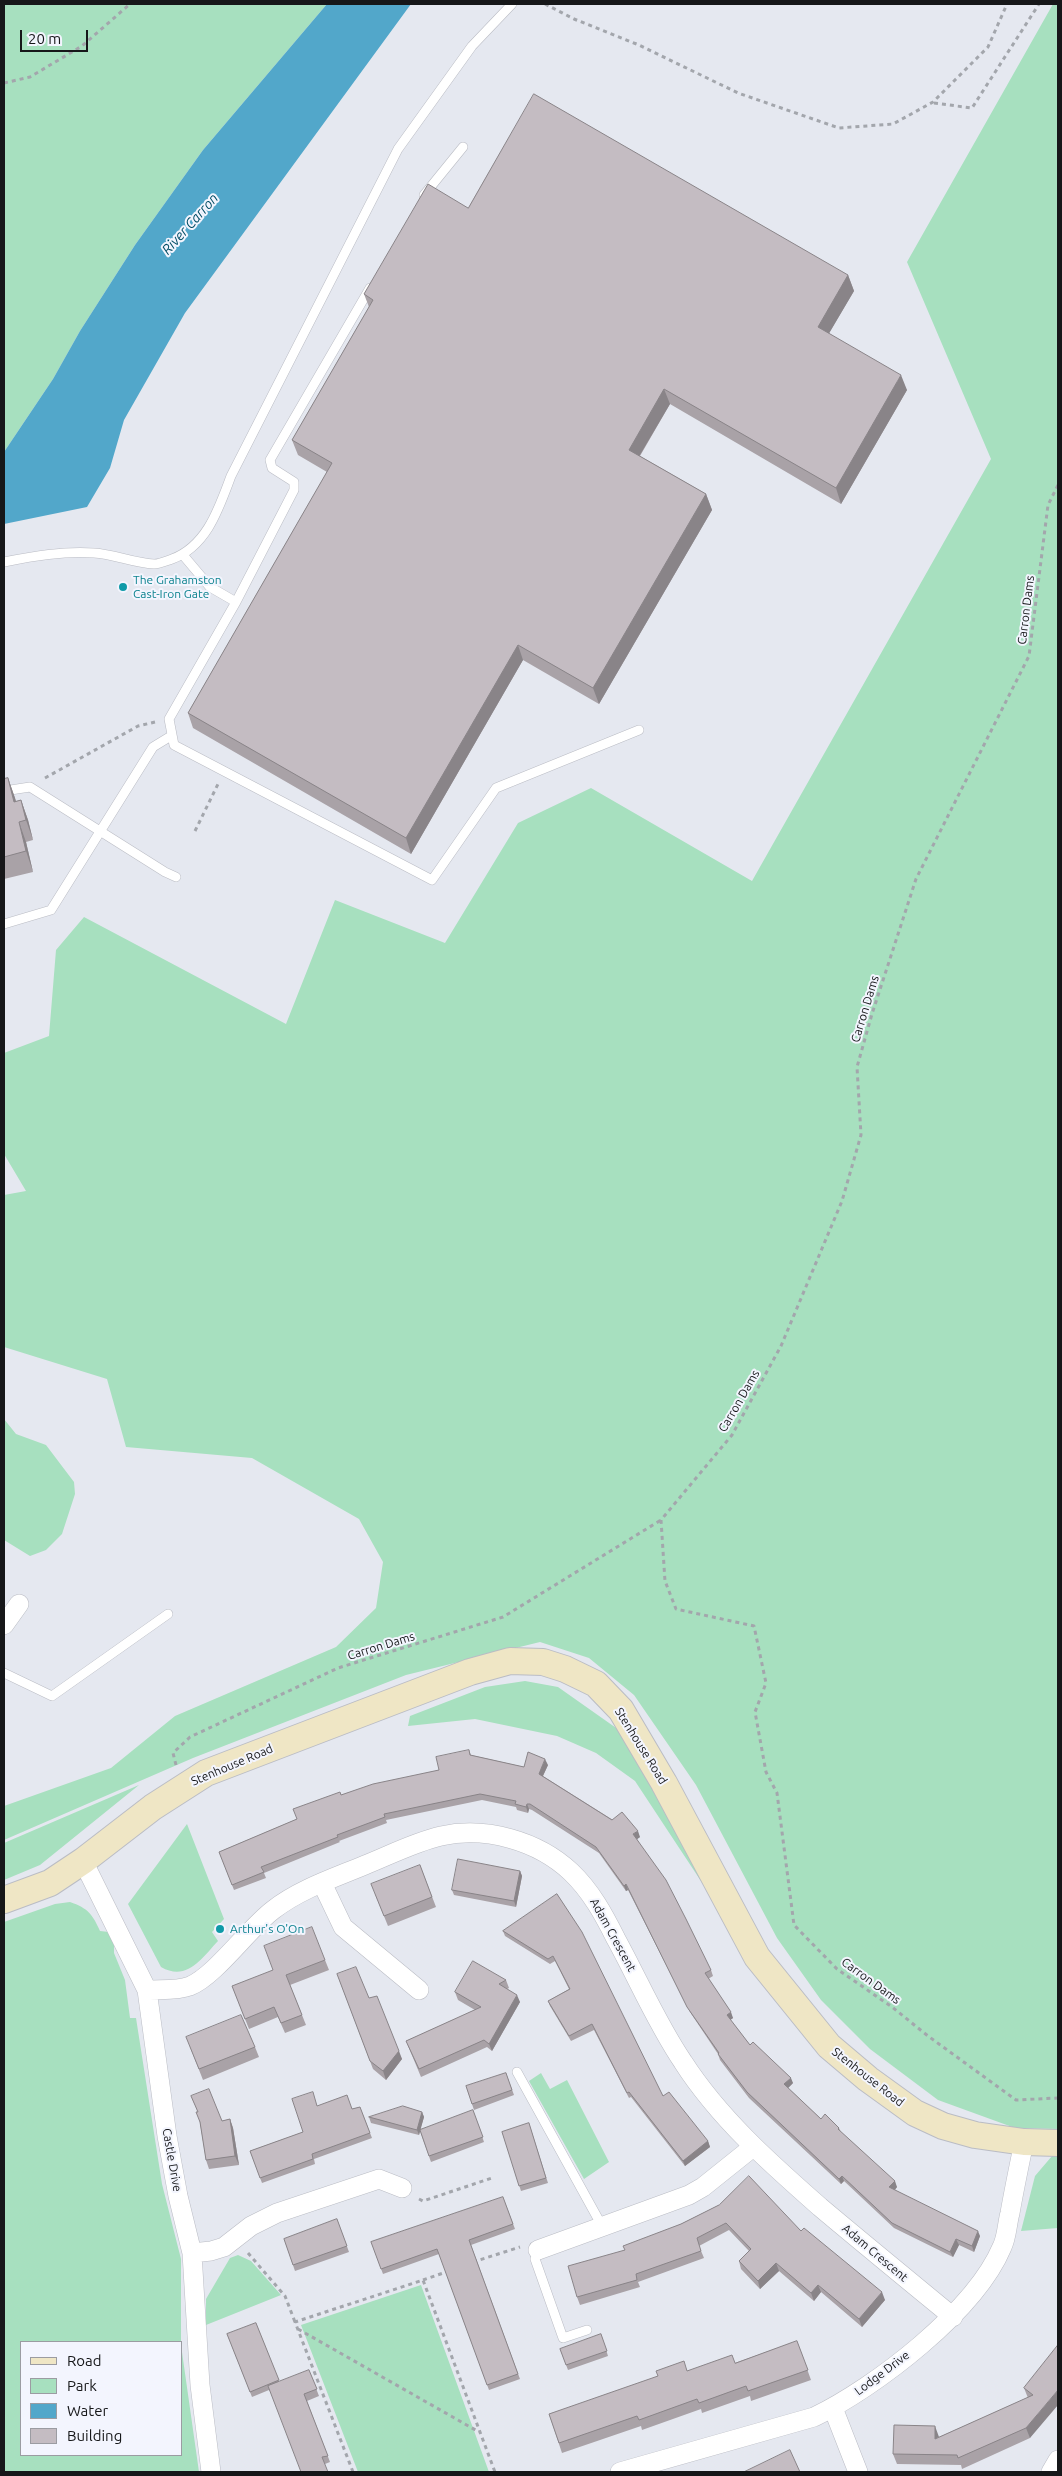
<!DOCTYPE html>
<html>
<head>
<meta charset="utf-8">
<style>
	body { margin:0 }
	#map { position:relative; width:1062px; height:2476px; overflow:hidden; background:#e5e8f0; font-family:Ubuntu,sans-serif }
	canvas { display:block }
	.frame { position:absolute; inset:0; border:5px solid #161719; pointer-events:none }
	.legend { position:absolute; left:20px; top:2341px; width:162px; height:115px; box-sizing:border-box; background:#f3f5fe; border:1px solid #9b9ca2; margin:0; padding:6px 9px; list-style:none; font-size:15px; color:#161719 }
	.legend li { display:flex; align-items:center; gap:10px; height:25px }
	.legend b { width:25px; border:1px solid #9b9ca2 }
	.scale { position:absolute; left:20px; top:30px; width:68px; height:22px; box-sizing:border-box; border:2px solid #161719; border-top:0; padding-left:6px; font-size:15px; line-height:18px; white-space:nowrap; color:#161719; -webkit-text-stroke:4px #f3f5fe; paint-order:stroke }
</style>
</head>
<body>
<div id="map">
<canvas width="1062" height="2476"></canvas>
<div class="frame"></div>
<ul class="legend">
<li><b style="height:6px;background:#efe6c5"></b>Road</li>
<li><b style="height:14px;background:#a7e0bf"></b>Park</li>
<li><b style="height:14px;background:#52a7ca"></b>Water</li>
<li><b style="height:14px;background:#c4bcc2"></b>Building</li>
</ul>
<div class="scale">20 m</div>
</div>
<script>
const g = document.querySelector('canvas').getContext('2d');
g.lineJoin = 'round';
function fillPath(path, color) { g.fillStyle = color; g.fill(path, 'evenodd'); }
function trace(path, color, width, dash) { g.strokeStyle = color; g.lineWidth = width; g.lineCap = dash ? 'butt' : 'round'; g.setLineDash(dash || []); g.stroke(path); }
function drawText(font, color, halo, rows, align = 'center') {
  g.font = font + ' Ubuntu,sans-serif'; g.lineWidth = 4; g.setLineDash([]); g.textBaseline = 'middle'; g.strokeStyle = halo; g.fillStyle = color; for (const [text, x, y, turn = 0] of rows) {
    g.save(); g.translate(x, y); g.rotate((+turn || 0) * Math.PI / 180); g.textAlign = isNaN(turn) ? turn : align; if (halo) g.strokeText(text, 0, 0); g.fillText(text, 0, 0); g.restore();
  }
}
const green = new Path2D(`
	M4 4H327L203 150 135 245 80 331 53 379 4 452Z
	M1053 4H1058V2129L1015 2128 938 2100 870 2049 821 2000 777 1938 696 1785 634 1695 589 1658 540 1642 406 1675 193 1758 4 1840V1806L111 1768 175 1716 336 1647 376 1608 383 1562 359 1519 252 1458 126 1447 107 1379 4 1347V1195L26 1191 4 1154V1053L49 1036 56 950 84 917 286 1024 335 900 445 943 518 823 591 788 752 881 991 459 907 262Z
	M4 1419 16 1434 46 1445 74 1482 75 1494 62 1534 46 1550 30 1556 4 1540Z
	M525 1681 558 1687 619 1730 722 1913 635 1781 596 1753 557 1736 475 1719 408 1726 410 1716 485 1687Z
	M139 1785 40 1865 4 1880V1843Z
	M187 1824 224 1919 212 1932 218 1941C202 1958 187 1982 161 1967L128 1904Z
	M70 1902C88 1908 93 1915 100 1931L109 1932 114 1945V1953L125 1980 130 2018H136L162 2184 181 2259V2342H21V2455H181V2345L199 2472H4V1922L55 1904Z
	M541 2073 550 2089 567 2080 609 2162 584 2179 529 2081Z
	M1052 2156H1058V2228L1021 2231 1035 2176Z
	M238 2255 251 2261 281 2295 206 2325V2299L230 2258Z
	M421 2285 489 2472H358L301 2325Z`);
const water = new Path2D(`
	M327 4H411L185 313 124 420 110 468 87 507 4 524V452L53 379 80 331 135 245 203 150Z`);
const path = new Path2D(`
	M545 4 574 19 639 45 738 93 839 128 893 124 933 102 988 47 1007 4
	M4 83 30 77 82 46 130 4
	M934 103 972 108 1039 4
	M1058 485 1048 505 1029 656 916 879 872 1014 857 1067 861 1135 842 1201 781 1346 732 1435 661 1520 665 1581 676 1609 754 1626 766 1683 755 1712 766 1772 777 1793 794 1925 837 1969 892 2007 928 2036 1016 2100 1058 2098
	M45 778 138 726 155 722
	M195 831 218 784
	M176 1765 173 1753 190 1737 338 1668 503 1617 661 1520
	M419 2199 423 2201 492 2178
	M248 2253 285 2296 295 2322
	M473 2262 520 2247
	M423 2280 449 2271
	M298 2329 479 2432
	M353 2472 295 2322 423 2280 495 2472`);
const lane = new Path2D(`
	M424 195 463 147
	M183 555 210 587 236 602 169 719 174 745 432 880 496 788 639 730
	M4 562C34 556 63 551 94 553 114 554 133 563 154 564 160 564 166 561 172 559 207 546 219 508 231 476L398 149 472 46 512 4
	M236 602 294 490V482L272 468 270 460 370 288
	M4 791 30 787 165 872 176 877
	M4 924 51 910 153 747 171 736
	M4 1673 52 1696 168 1614
	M517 2072 602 2226
	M538 2250 535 2259 563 2338 587 2330`);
const street = new Path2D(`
	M4 1625 19 1604
	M83 1861 147 1990 167 2136 178 2196 192 2253 200 2385 211 2472
	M322 1883 343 1927 419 1990
	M147 1990C161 1989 177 1991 190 1986 215 1976 249 1928 273 1910 300 1889 334 1878 365 1865 390 1855 415 1842 441 1836 486 1826 538 1841 571 1872 591 1891 604 1915 616 1939 638 1979 657 2024 683 2062 719 2118 770 2163 820 2207 864 2244 908 2280 953 2317
	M538 2250 689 2195 703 2187 753 2147
	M192 2253 211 2251 224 2247 251 2226 277 2213 379 2179 402 2188
	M833 2408 858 2472
	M620 2472 814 2417C876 2387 975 2311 1002 2247 1007 2237 1007 2224 1010 2213 1014 2190 1019 2166 1024 2142
	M1051 2472 1058 2460`);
const secondary = new Path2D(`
	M4 1900 50 1883 83 1861 153 1807 206 1773 470 1672 510 1661 543 1662 565 1669 596 1684 621 1710 664 1783 757 1957 829 2046 868 2079 915 2113 943 2126 975 2135 1024 2142 1058 2143`);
const wall = new Path2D(`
	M468 208 848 275 854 291 829 333 907 390 841 504 670 404 640 456 706 494 712 510 599 704 523 660 411 854 193 728 188 713 327 472 298 455 292 440 369 307 364 294Z
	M8 778 16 801 21 800 28 820 33 840 26 842 33 872 4 879V779Z
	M469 1750 471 1755 524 1767 548 1765 543 1776 640 1837 637 1839 711 1970 713 1976 708 1979 733 2018 730 2020 750 2045 793 2083 788 2088 821 2119 839 2128 841 2132 897 2187 895 2190 980 2236 974 2252 959 2245 953 2257 894 2228 844 2181 841 2184 749 2098 720 2060 718 2054 690 2012 628 1890 626 1891 599 1853 532 1810 529 1809 528 1813 517 1810 516 1807 482 1800 386 1820 387 1823 339 1841 340 1842 264 1873 266 1878 234 1890 219 1852 297 1819 341 1795 439 1770Z
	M420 1865 436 1907 388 1926 375 1894Z
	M520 1871 522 1876 516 1907 454 1895 452 1890Z
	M557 1894 663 2096 708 2141 710 2147 685 2166 631 2097 629 2098 594 2030 571 2041 550 2006 548 2001 569 1989 555 1961 550 1964 505 1936 503 1931Z
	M325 1960 329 1970 290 1985 306 2025 285 2033 278 2017 249 2029 232 1986Z
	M337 1974 369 1998 402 2059 386 2080 373 2069Z
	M506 1980 509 1988 507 1989 520 2002 492 2051 487 2047 421 2077 406 2041 475 2010 458 2000 455 1992Z
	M190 2047H255L259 2057 203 2080Z
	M506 2073 514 2095 474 2110 466 2086Z
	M191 2096 222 2121 230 2119 233 2128 239 2165 209 2169 206 2160 200 2123 198 2112Z
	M318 2106 352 2109 360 2107 372 2138 314 2159 315 2164 262 2183 250 2151 303 2132Z
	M473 2110 484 2142 431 2162 420 2131 419 2135 371 2123 369 2117 422 2112 424 2117 420 2130Z
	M529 2123 548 2183 521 2191 502 2132Z
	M503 2197 515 2229 471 2245 520 2379 489 2390 439 2254 383 2274 371 2242Z
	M719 2205 801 2231 885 2300 862 2327 821 2292 814 2301 779 2271 760 2289 741 2269 739 2261 749 2251 729 2230 699 2246 704 2258 638 2282 640 2287 580 2305 577 2297 625 2250 681 2224Z
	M337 2219 349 2252 295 2271 284 2239Z
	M256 2323 279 2382 309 2370 319 2396 307 2401 330 2462 325 2464 269 2390 252 2397 227 2334Z
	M601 2334 608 2356 568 2370 560 2349Z
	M797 2341 811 2380 751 2401 750 2396 702 2413 701 2409 642 2430 641 2426 562 2453 549 2414 687 2371 735 2363Z
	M1058 2345 1030 2438 962 2469 961 2465 897 2464 893 2454 939 2437 1028 2398 1024 2388Z`);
const shadedWall = new Path2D(`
	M848 275 854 291 824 342 818 327Z
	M901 375 907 390 841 504 836 488Z
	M664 389 670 404 634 465 629 450Z
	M706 494 712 510 599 704 593 688Z
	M518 645 523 660 411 854 406 838Z
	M8 778 15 798 21 822 14 802Z
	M21 800 28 820 33 840 26 820Z
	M19 822 26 842 33 872 26 851Z
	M545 1759 548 1765 541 1780 539 1774Z
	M527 1804 529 1809 528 1813 526 1807Z
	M638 1831 640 1837 636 1840 633 1834Z
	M520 1871 522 1876 516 1907 514 1901Z
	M626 1884 628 1890 626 1891 624 1886Z
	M517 1995 520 2002 492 2051 489 2044Z
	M731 2012 733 2018 729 2021 727 2015Z
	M399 2051 402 2059 386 2080 383 2071Z
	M791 2078 793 2083 786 2090 784 2084Z
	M422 2112 424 2117 419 2135 417 2130Z
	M230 2119 233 2128 239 2165 235 2156Z
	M708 2141 710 2147 685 2166 683 2161Z
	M842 2176 844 2181 841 2184 839 2179Z
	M895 2181 897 2187 892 2193 889 2187Z
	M978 2231 980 2236 974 2252 972 2246Z
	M956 2239 959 2245 953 2257 950 2252Z
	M776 2263 779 2271 760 2289 758 2281Z
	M818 2285 821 2292 814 2301 811 2293Z
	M882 2292 885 2300 862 2327 859 2319Z
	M1058 2390V2405L1030 2438 1026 2428Z
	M935 2426 939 2437 935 2439Z`);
const building = new Path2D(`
	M534 94 848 275 818 327 901 375 836 488 664 389 629 450 706 494 593 688 518 645 406 838 188 713 332 463 292 440 373 300 364 294 428 184 468 208Z
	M8 778 14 802 21 800 26 820 19 822 26 851 4 857V779Z
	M469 1750 470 1755 524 1767 528 1752 545 1759 539 1774 612 1820 622 1812 638 1831 633 1834 666 1880 686 1919 711 1970 705 1973 731 2012 727 2015 750 2045 753 2042 791 2078 784 2084 821 2119 825 2114 839 2128 838 2129 895 2181 889 2187 978 2231 972 2246 956 2239 950 2252 892 2223 842 2176 839 2179 747 2092 718 2054 719 2053 687 2007 626 1884 624 1886 596 1847 530 1804H527L526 1807 515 1804 516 1801 480 1794 384 1814 385 1817 337 1835 338 1837 261 1867 264 1872 232 1885 219 1852 297 1819 293 1809 340 1792 341 1795 373 1784 439 1770 436 1757Z
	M458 1859 520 1871 514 1901 452 1890Z
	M420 1865 432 1897 384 1916 371 1884Z
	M557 1894 582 1932 663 2096 669 2092 708 2141 683 2161 629 2092 627 2093 592 2024 569 2036 548 2001 570 1989 553 1956 548 1959 503 1931Z
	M312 1927 325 1960 286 1975 302 2015 281 2023 274 2007 245 2019 232 1986 273 1970 264 1946Z
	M473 1961 506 1980 499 1984 517 1995 489 2044 484 2040 419 2069 406 2041 481 2007 455 1992Z
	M356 1967 369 1998 377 1996 399 2051 383 2071 370 2061 337 1974Z
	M241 2015 255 2047 199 2069 186 2037Z
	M506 2073 512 2090 472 2104 466 2086Z
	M209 2089 222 2121 230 2119 235 2156 206 2160 200 2122 196 2112H198L191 2096Z
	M313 2092 317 2106 347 2095 352 2109 360 2107 370 2133 312 2154 313 2159 260 2178 250 2151 303 2132 292 2099Z
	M403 2106 422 2112 417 2130 369 2117Z
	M473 2110 483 2137 429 2156 420 2130Z
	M529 2123 546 2178 519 2186 502 2132Z
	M749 2176 801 2231 804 2228 882 2292 859 2319 818 2285 811 2293 776 2263 758 2281 739 2261 751 2249 726 2223 697 2238 701 2251 636 2274 637 2280 577 2297 568 2266 625 2250 623 2246 681 2224 719 2205Z
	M503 2197 513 2224 469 2240 518 2374 487 2385 437 2249 381 2269 371 2242Z
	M337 2219 347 2246 293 2265 284 2239Z
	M256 2323 279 2380 250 2392 227 2334Z
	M601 2334 607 2351 566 2365 560 2349Z
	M797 2341 808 2370 748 2391 746 2386 699 2403 697 2399 639 2420 637 2416 559 2443 549 2414 658 2376 656 2371 684 2361 687 2371 732 2355 735 2363Z
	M1058 2345V2390L1026 2428 958 2458 957 2455 893 2454 894 2425 935 2426V2439L1033 2395 1024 2388Z
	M309 2370 317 2389 304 2394 328 2456 322 2457 328 2472H301L268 2386Z
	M790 2450 800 2472H744Z`);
const markers = [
	[123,587,5,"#0f9aa8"],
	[220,1929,5,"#0f9aa8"]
];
const cultureNames = [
	["The Grahamston",133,580],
	["Cast-Iron Gate",133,594],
	["Arthur's O'On",230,1929]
];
const streetNames = [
	["Carron Dams",1026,610,-83],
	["Carron Dams",865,1009,-73],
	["Carron Dams",739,1401,-60],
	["Carron Dams",381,1646,-17],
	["Stenhouse Road",641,1746,58],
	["Stenhouse Road",232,1765,-23],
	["Adam Crescent",613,1935,61],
	["Carron Dams",871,1981,36],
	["Stenhouse Road",868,2077,38],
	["Castle Drive",172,2160,80],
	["Adam Crescent",875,2253,40],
	["Lodge Drive",882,2373,-37]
];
const waterNames = [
	["River Carron",190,224,-48]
];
fillPath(green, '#a7e0bf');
fillPath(water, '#52a7ca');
trace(lane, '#babcc4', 10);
trace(street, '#babcc4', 20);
trace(secondary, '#babcc4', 28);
trace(path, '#a3a6ac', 3, [4, 4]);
trace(lane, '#fff', 9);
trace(street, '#fff', 19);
trace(secondary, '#efe6c5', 26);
fillPath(wall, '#a9a2a7');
fillPath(shadedWall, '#898488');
fillPath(building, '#c4bcc2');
trace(building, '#898488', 1);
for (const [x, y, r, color] of markers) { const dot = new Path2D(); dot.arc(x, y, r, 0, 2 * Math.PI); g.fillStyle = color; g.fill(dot); trace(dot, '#f3f5fe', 2); }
drawText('12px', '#0d838f', '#f3f5fe', cultureNames, 'left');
drawText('12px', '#161719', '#f3f5fe', streetNames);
drawText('italic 14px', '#004c64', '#f3f5fe', waterNames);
</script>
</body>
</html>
